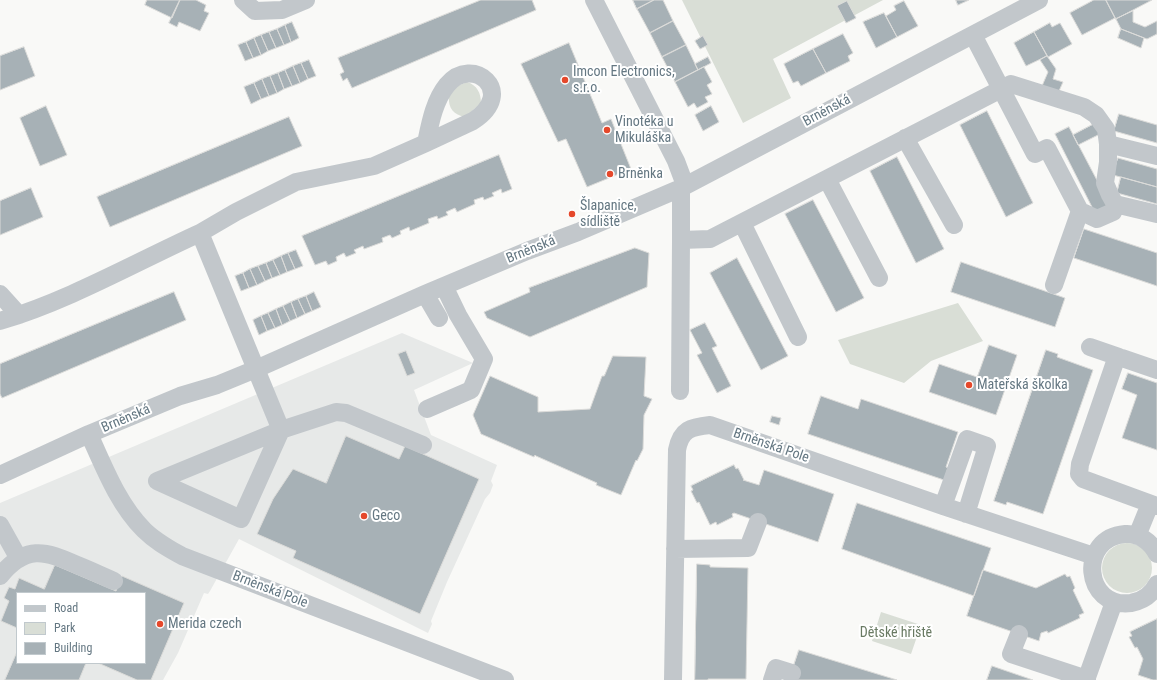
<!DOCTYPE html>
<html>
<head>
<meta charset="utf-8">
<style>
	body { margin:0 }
	#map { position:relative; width:1157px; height:680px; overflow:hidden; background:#f9f9f7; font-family:"Roboto Condensed",sans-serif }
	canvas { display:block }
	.legend { position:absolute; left:16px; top:592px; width:130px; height:72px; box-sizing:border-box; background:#fff; border:1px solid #c1c9cd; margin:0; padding:5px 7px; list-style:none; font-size:12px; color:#647782 }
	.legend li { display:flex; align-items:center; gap:8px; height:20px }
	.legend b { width:20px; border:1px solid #c1c9cd }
</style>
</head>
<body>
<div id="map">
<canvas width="1157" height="680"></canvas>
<ul class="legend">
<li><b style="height:5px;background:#c2c7cb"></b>Road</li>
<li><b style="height:11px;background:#d9ded6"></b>Park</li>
<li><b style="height:11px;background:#a7b1b6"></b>Building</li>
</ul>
</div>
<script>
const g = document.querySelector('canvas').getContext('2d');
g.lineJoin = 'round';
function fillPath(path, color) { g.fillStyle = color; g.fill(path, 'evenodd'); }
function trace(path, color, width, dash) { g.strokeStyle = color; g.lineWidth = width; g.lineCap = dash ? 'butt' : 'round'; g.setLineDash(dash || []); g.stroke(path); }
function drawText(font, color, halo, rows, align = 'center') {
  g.font = font + ' "Roboto Condensed",sans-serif'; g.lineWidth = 4; g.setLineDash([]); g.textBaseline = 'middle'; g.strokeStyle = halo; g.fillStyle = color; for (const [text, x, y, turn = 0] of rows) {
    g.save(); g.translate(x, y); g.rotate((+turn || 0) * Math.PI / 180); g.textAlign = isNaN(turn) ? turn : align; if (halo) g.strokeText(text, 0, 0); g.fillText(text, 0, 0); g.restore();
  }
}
const built = new Path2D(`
	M402 333 473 363 414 390 431 435 497 465 491 481 493 485 490 493 485 499 447 582 431 621 432 624 428 633 239 539 210 591 208 594 204 593 178 653 163 680H0V503ZM17 593H145V663H17Z`);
const green = new Path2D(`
	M682 0H883L773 59 791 98 743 123Z
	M467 82C477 85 481 93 481 103L465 117C454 115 448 108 449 97L455 87Z
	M958 303 983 341 931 361 904 383 850 364 838 340Z
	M1102 568a25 25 0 1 1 50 0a25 25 0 1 1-50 0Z
	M881 612 921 625 911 654 872 641Z`);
const building = new Path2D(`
	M147 0H180L172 18 145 5Z
	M180 0H196L206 5 204 11 209 13 200 31 179 22 177 27 169 23Z
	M481 0H532L536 10 352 88 347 78 343 81 340 74 344 72 338 58Z
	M633 0H654L637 9Z
	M654 0H663L673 21 650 33 637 9Z
	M956 0H969L958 5Z
	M1094 0H1106L1115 18 1082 35 1070 13Z
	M1106 0H1152L1116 19Z
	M847 1 856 18 846 23 837 6Z
	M904 1 918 26 897 37 886 16 896 10 894 6Z
	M1133 11V22L1145 27 1157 21V34L1147 39 1121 29 1116 19Z
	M884 13 897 37 876 48 863 22Z
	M673 21 686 45 662 57 650 33Z
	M292 22 299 38 291 42 285 25Z
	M1050 23 1052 27 1060 23 1072 44 1048 57 1034 32Z
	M285 25 291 42 284 45 277 29Z
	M277 29 284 45 276 48 269 32Z
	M1121 29 1144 38 1141 48 1118 38Z
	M269 32 276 48 268 51 261 35Z
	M1034 32 1047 56 1026 66 1014 43Z
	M843 34 853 53 848 56 850 61 826 73 813 49Z
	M261 35 268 51 261 55 254 38Z
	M703 36 708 45 700 49 695 41Z
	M254 38 261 55 253 58 246 42Z
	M246 42 253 58 245 61 238 45Z
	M569 43 602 123 611 119 631 169 587 187 566 139 558 142 521 64Z
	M686 45 698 70 675 82 662 57Z
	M24 47 35 76 0 90V56Z
	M813 49 826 73 801 86 798 81 793 83 784 64Z
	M1047 56 1056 69 1053 79 1063 82 1059 91 1042 86 1048 72 1040 60Z
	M708 57 711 63 698 70 695 64Z
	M309 60 316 76 308 79 301 63Z
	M301 63 308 79 300 83 293 66Z
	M293 66 300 83 292 86 285 70Z
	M704 67 712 82 707 85 712 94 705 97 708 102 697 108 694 103 688 107 675 82Z
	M285 70 292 86 284 89 278 73Z
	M278 73 284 89 277 93 270 76Z
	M270 76 277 93 269 96 262 79Z
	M262 79 269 96 261 99 254 83Z
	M254 83 261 99 251 104 244 87Z
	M46 106 67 155 40 166 20 118Z
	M711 106 719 122 703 131 695 115Z
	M987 111 1033 203 1006 217 960 125Z
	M1119 114 1157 125V143L1114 131Z
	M289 117 302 146 110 227 97 197Z
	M1094 124 1100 134 1078 145 1073 135Z
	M1069 127 1110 205 1095 213 1055 134Z
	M499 155 512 189 502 193 501 189 492 193 494 196 484 200 483 197 474 200 475 204 457 212 455 208 446 212 448 215 438 219 437 216 428 219 429 223 410 231 409 227 400 231 401 234 392 238 390 235 382 238 383 242 364 249 363 246 354 250 356 253 346 257 344 253 336 257 337 261 328 265 326 261 315 265 302 236Z
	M897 157 944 249 916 263 870 171Z
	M1118 158 1157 169V187L1113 175Z
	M1121 177 1157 187V204L1117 193Z
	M31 188 43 217 0 235V201Z
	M813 200 864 298 836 312 785 214Z
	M1084 229 1157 253V286L1074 258Z
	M635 248 649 253 647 287 530 337 487 318 484 312 530 292 529 288Z
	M296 250 303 266 295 269 288 253Z
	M288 253 295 269 287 272 281 256Z
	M281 256 287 272 280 275 273 260Z
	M737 258 788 356 761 370 710 273Z
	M273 260 280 275 272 278 266 263Z
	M961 262 1065 298 1055 327 951 292Z
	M266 263 272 278 265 281 258 266Z
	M258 266 265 281 257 285 250 269Z
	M250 269 257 285 249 288 243 273Z
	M243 273 249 288 241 291 235 276Z
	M174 292 186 320 2 398 0 394V364Z
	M314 292 321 307 312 311 306 296Z
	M306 296 312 311 305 314 298 299Z
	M298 299 305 314 297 318 291 302Z
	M291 302 297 318 290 321 283 306Z
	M283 306 290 321 282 325 276 309Z
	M276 309 282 325 275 328 268 313Z
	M268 313 275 328 267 331 261 316Z
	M261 316 267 331 259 335 253 320Z
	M705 323 717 346 712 348 731 386 717 393 697 355 702 353 690 330Z
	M989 345 1017 355 996 415 929 392 939 364 977 377Z
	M1046 350 1058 354 1057 357 1093 370 1043 514 1007 502 1006 505 994 501Z
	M406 351 415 373 407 376 398 354Z
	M613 356 646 357 644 396 652 399 644 415 643 449 637 461 636 460 621 495 596 485 597 483 536 456 535 455 534 457 481 434 473 415 490 376 538 397V412L590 409 602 376H604Z
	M1128 373 1157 383V450L1122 438 1137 395 1122 389Z
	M821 396 858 409 861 399 958 432 946 467 948 468 944 480 808 434Z
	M772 416 781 418 779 425 770 422Z
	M346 436 399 459 405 446 479 479 420 614 293 558 296 551 257 534 273 499 293 469 326 483Z
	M734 465 736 469 738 468 744 480H743L759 485 764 470 834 494 818 542 734 513 732 514 733 517 717 525 716 522 710 525 699 502 697 503 691 491 693 490 691 486Z
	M857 503 991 548 974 596 842 549Z
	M697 564 710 565V567L748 568 746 679H708V680H695Z
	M55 565 116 591 122 576 184 603 151 680H137L98 663H145V593H17V628L1 621 9 601 4 598 9 587 15 589 19 578 44 589Z
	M983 570 1036 588 1065 574 1067 577 1070 576 1075 588 1073 590 1084 613 1079 615 1080 618 1048 633 1047 631 1041 633 1039 641 967 616Z
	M1157 619V680H1153L1138 675 1143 659 1137 647 1135 648 1129 637 1132 636 1130 632Z
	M799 650 897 680H789Z
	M17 652V663H86L79 680H5Z
	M992 666 1033 680H987Z`);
const minor = new Path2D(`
	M243 0 255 11 282 10 306 0
	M594 0 676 161 685 185
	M973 35 1035 154 1047 148 1080 211 1054 285
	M905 138 954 225
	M1108 144 1157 156
	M827 179 879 278
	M1115 204 1157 214
	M742 223 798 337
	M200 233 236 212 296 182 374 166 426 143 473 121C518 92 472 54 447 85 434 101 430 124 426 143
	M681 240 710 239 1011 84 1084 107 1096 115 1106 129 1108 144V162L1105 183 1110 195 1115 204 1113 212 1097 219 1080 211
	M0 294 19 315
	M425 294 439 318
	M0 321C70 300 134 263 200 233L281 430 241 519 157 481 281 430 336 412 346 413 423 445
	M1090 347 1119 357
	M1157 370 1122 358H1118L1115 362 1080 464 1079 474 1083 479 1157 506
	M680 391 681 240V188
	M427 409 471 390 484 359 458 315 444 286
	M89 434C104 467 118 504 144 530 155 541 168 548 182 556L505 680
	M0 475 89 434 180 396 217 385 256 369 425 294 527 251 578 232 681 188 1039 0
	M943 506 967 439 987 446 966 514
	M0 525 19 559
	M1137 536 1150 504
	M675 549 748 548 758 522
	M1157 554C1151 542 1139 533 1125 534 1077 538 1084 609 1131 603 1143 601 1152 594 1157 584
	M0 576C25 545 45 550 77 565 90 570 102 576 114 581
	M1019 634 1011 654 1087 679
	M673 680 677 450C681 429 691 427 710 425L943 506 1094 556
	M772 680 776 668 792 673
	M1086 680 1114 602`);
const markers = [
	[565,80,4,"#e5482b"],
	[607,130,4,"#e5482b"],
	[610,174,4,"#e5482b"],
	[572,214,4,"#e5482b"],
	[969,385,4,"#e5482b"],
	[364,516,4,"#e5482b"],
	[160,624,4,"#e5482b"]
];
const poiNames = [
	["Imcon Electronics,",573,72],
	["s.r.o.",573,88],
	["Vinotéka u",615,122],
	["Mikuláška",615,138],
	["Brněnka",618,174],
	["Šlapanice,",580,206],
	["sídliště",580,222],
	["Mateřská školka",977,385],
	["Geco",372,516],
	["Merida czech",168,624]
];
const streetNames = [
	["Brněnská",827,111,-28],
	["Brněnská",531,250,-22],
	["Brněnská",126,419,-23],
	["Brněnská Pole",771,446,19],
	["Brněnská Pole",270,590,21]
];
const parkNames = [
	["Dětské hřiště",896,633]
];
fillPath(built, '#e7e9e8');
fillPath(green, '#d9ded6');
fillPath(building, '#a7b1b6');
trace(building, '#dbdbd9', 1);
trace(minor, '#c2c7cb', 18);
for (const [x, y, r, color] of markers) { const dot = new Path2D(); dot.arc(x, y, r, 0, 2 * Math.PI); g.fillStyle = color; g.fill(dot); trace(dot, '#fff', 1.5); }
drawText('14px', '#647782', '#fff', poiNames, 'left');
drawText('14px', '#647782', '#fff', streetNames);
drawText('14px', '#697a63', '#fff', parkNames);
</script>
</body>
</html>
